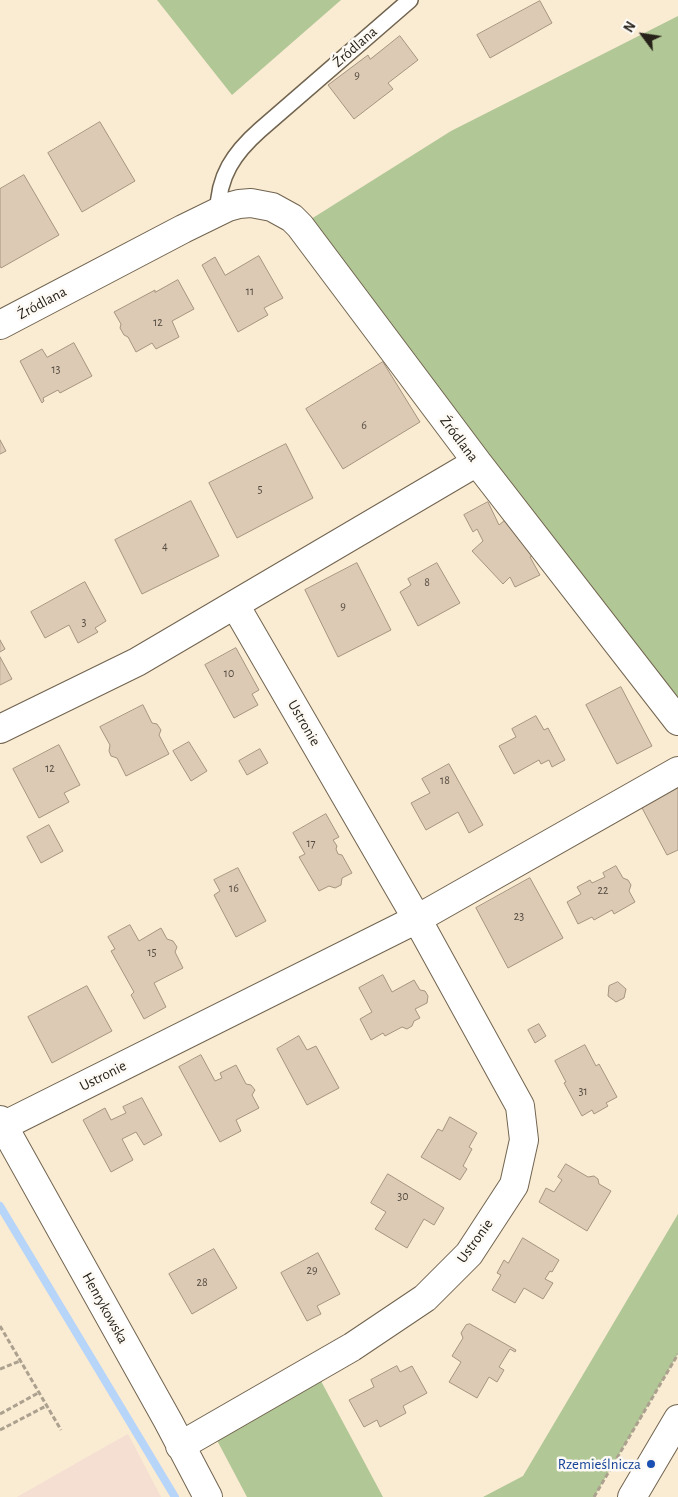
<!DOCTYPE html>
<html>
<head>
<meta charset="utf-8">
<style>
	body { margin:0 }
	#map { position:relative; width:678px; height:1497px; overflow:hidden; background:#faebd3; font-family:"Alegreya Sans",sans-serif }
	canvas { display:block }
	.north { position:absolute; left:618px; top:10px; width:50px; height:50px; -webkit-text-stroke:4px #fdfaf5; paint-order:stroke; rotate:301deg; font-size:14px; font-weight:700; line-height:20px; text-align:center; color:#272219 }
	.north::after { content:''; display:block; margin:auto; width:18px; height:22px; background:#272219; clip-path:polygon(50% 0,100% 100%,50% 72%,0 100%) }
</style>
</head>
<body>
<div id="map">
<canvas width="678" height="1497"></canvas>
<div class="north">N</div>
</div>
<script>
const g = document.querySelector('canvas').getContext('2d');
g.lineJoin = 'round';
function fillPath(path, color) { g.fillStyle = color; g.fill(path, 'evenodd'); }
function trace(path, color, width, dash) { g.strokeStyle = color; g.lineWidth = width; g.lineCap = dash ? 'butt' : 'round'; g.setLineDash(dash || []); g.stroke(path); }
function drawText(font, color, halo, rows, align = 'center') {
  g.font = font + ' "Alegreya Sans",sans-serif'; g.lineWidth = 5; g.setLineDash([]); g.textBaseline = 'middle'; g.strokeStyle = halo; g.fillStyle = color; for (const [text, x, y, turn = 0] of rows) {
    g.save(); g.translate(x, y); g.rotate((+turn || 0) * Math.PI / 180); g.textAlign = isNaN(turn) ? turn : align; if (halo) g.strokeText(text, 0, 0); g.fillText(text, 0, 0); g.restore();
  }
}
const education = new Path2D(`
	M128 1434 161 1497H17L96 1452Z`);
const green = new Path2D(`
	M157 0H341L232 95Z
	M678 16V720L300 226 451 131Z
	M678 1214V1354L594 1497H483L523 1476Z
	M314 1368 383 1497H247L211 1429Z`);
const stream = new Path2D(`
	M0 1206 175 1497`);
const building = new Path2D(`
	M540 1 552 23 490 58 477 35Z
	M400 36 418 60 388 83 393 89 354 119 328 85 368 55 370 59Z
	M100 122 135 181 82 212 48 153Z
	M24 175 59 235 1 268 0 266V189Z
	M259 256 283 298 264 308 268 315 238 332 202 265 215 257 225 275Z
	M178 280 194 309 172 321 179 337 156 349 152 343 136 352 128 337 124 335 120 328 121 324 114 312 155 290V292Z
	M74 343 92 376 60 393 58 390 43 398 44 401 42 403 20 361 42 349 47 357Z
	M383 362 420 422 343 469 306 409Z
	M0 440 6 451 0 454Z
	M286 444 313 498 237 538 209 483Z
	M191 501 219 556 142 594 115 540Z
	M488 502 499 525 505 520 536 553 530 557 540 575 515 587 510 577 503 584 472 551 483 541 477 529 473 532 464 515Z
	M357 563 391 630 338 657 305 590Z
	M437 563 460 603 418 626 400 592 411 585 408 579Z
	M85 582 106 621 95 628 98 632 78 643 69 625 45 638 31 612Z
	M0 640 5 649 0 652Z
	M236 648 259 690 252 694 258 705 234 718 205 665Z
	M0 657 12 679 0 685Z
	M621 687 652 746 617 764 586 705Z
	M143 705 152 723 157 724 161 730 159 735 169 754 126 776 117 758 111 756 109 751 110 745 100 727Z
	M536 716 544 730 548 728 565 760 552 767 549 760 541 764 539 760 514 774 499 746 516 737 512 729Z
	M189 742 207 771 191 781 173 751Z
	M59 745 80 785 64 793 69 802 39 818 13 769Z
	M260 749 268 763 247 775 239 761Z
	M449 764 483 825 469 833 458 812 426 830 411 803 430 793 422 779Z
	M678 787V850L667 855 641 806Z
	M326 814 339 837 333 840 337 846 336 849 338 854 342 855 352 873 342 878 341 885 335 888 329 886 319 891 299 857 305 854 293 833Z
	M49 825 63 851 41 863 27 837Z
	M616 866 623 878 628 880 631 885 629 891 635 902 614 914 612 910 594 920 592 917 578 924 567 902 581 894 577 887 590 880 592 883 605 877 603 873Z
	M238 868 266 921 236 937 214 895 220 891 214 880Z
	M530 878 563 938 508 968 476 908Z
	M130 925 139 941 161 928 167 939 173 941 177 947 175 952 183 968 154 983 166 1007 144 1019 131 995 134 992 111 951 115 949 108 937Z
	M383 975 392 992 414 980 420 990 425 991 428 996 427 1003 415 1009 420 1018 414 1021 412 1026 407 1029 402 1027 385 1036 383 1033 371 1040 360 1019 372 1012 359 988Z
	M618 982 626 989 624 998 616 1002 608 996 609 986Z
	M87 986 112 1031 52 1063 28 1017Z
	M539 1024 546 1036 535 1043 528 1030Z
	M299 1036 307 1050 316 1046 339 1088 307 1105 277 1049Z
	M585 1045 596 1066 599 1064 617 1097 606 1103 608 1106 594 1114 592 1110 582 1116 564 1083 566 1082 555 1061Z
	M201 1055 215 1081 222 1078 220 1073 236 1065 246 1084 251 1085 255 1090 252 1095 259 1108 236 1120 241 1131 220 1142 179 1067Z
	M142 1098 162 1135 144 1145 136 1132 122 1139 133 1160 111 1172 83 1120 105 1108 111 1120 126 1113 123 1107Z
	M450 1117 477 1133 469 1147 472 1149 463 1166 467 1169 460 1180 421 1157 438 1129 442 1131Z
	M566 1164 588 1177 594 1176 598 1179 599 1184 611 1191 587 1231 539 1202 546 1188 554 1192 562 1180 558 1177Z
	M388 1174 444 1208 434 1225 424 1219 407 1248 375 1229 386 1212 371 1203Z
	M523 1238 559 1260 552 1272 550 1271 545 1279 553 1283 543 1299 524 1288 515 1303 492 1290 501 1275 497 1273 504 1260 508 1263Z
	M214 1249 237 1288 192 1314 169 1274Z
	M318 1253 340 1294 317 1306 321 1314 307 1321 281 1273Z
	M470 1324 516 1350 515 1352 510 1349 499 1367 504 1370 497 1382 489 1377 477 1398 449 1382 461 1362 452 1356 463 1338 461 1333 466 1325Z
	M397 1366 400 1372 412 1366 427 1393 403 1406 406 1413 380 1427 377 1420 364 1427 349 1400 374 1387 371 1380Z`);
const path = new Path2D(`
	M0 1326 61 1430
	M0 1369 20 1361
	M0 1414 38 1393
	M0 1430 46 1406
	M594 1497 678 1354`);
const lane = new Path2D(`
	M218 212C218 176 234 153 260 130L410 0`);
const street = new Path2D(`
	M0 325 183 229 228 207 239 204 251 203 272 207 292 218 300 226 477 462 678 721
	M0 729 137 662 477 462
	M0 1120 168 1421 208 1497
	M3 1126 417 919 678 771
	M180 1446 352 1347 425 1298 469 1254 514 1185 524 1140 520 1106 417 919 235 605
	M632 1497 678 1419`);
const markers = [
	[651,1464,5,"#1a4fb4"]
];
const numberNames = [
	["9",357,75],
	["11",250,291],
	["12",158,322],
	["13",56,369],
	["6",364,425],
	["5",260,489],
	["4",165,546],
	["8",427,582],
	["9",343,606],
	["3",84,622],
	["10",229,673],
	["12",50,768],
	["18",445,780],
	["17",311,843],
	["16",234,888],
	["22",603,890],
	["23",519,916],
	["15",152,952],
	["31",583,1091],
	["30",403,1196],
	["29",312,1270],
	["28",202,1282]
];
const streetNames = [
	["Źródlana",355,47,-41],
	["Źródlana",42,303,-28],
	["Źródlana",459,439,53],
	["Ustronie",304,723,60],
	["Ustronie",103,1076,-27],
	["Ustronie",475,1241,-54],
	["Henrykowska",105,1308,61]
];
const transitNames = [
	["Rzemieślnicza",641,1464]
];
fillPath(education, '#f5ded2');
fillPath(green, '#b2c796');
trace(stream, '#b7d4f9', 8);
fillPath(building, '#ddcab5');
trace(building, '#a5947f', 1);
trace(lane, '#71644f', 18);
trace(street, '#71644f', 30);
trace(path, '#aca18f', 3, [5, 2.5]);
trace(lane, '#fff', 15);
trace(street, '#fff', 28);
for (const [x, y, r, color] of markers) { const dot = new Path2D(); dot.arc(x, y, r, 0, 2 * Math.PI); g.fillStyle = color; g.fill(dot); trace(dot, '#fdfaf5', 2); }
drawText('12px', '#544c40', null, numberNames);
drawText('15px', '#272219', '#fdfaf5', streetNames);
drawText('15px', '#164399', '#fdfaf5', transitNames, 'right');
</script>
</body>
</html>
